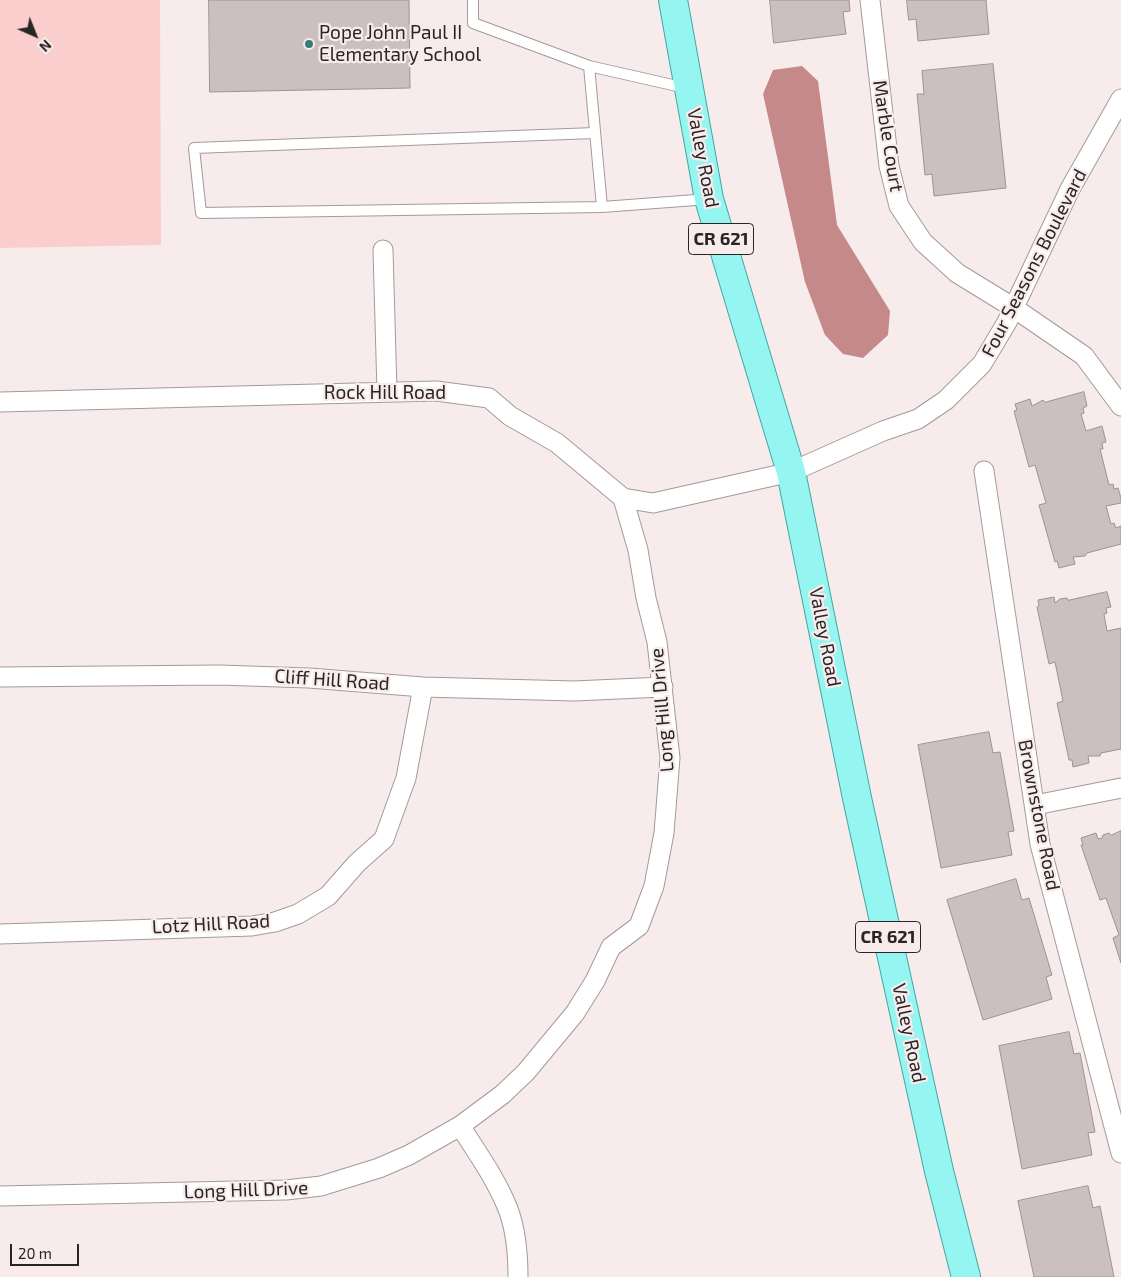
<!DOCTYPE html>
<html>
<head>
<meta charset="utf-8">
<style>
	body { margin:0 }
	#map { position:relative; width:1121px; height:1277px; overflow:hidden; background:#f8ebeb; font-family:"Exo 2",sans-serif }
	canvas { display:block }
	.north { position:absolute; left:10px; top:10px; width:50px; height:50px; -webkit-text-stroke:4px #f8ebeb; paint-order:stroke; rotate:136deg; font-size:14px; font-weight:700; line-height:20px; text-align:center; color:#2a2525 }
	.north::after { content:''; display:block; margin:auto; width:18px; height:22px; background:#2a2525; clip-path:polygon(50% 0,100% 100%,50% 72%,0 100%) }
	.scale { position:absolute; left:10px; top:1244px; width:69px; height:22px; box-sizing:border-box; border:2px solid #2a2525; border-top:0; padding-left:6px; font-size:15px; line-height:18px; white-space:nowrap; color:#2a2525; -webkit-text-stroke:4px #f8ebeb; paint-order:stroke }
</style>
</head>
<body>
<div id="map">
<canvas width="1121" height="1277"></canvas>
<div class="north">N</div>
<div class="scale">20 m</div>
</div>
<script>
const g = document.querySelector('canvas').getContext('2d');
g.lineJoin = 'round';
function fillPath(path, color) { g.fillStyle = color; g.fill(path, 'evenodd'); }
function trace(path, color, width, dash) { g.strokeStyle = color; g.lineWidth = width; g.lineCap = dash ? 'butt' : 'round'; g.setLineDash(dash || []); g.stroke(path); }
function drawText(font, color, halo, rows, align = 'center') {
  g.font = font + ' "Exo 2",sans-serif'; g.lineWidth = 4.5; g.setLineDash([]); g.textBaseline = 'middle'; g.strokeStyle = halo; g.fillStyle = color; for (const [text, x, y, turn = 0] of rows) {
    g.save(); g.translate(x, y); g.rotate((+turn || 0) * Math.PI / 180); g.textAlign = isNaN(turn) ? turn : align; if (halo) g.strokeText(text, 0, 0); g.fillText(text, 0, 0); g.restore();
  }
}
const green = new Path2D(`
	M0 0H160L161 245 0 248Z`);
const water = new Path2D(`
	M802 66 818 81 837 225 890 311 888 335 863 358 843 354 825 335 805 282 763 94 773 70Z`);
const building = new Path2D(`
	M209 0H409L410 88 210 92Z
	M770 0H849L850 11 843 12 846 34 774 43Z
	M907 0H986L989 34 918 41 916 19 909 20Z
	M993 64 1006 188 934 196 932 174 925 175 917 94H924L922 71Z
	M1084 392 1087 406 1083 408 1084 413 1081 414 1086 431 1102 426 1106 442 1102 443 1103 449H1100L1109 485 1113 484 1114 489 1118 488 1121 498V503L1106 506 1111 524 1114 523 1116 528 1121 526V544L1087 553 1085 556 1073 557 1075 564 1059 568 1057 561 1055 562 1039 505 1046 503 1035 465 1029 467 1014 411 1017 410 1015 404 1030 399 1032 406 1043 400 1045 402Z
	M1107 592 1111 607 1106 608 1107 613 1104 614 1107 631 1121 628V749L1101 753 1100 756H1088L1089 763 1073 767 1072 760H1069L1057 703 1063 701 1055 662 1049 664 1037 607 1039 606 1038 600 1054 597 1055 603 1060 599 1067 598 1068 600Z
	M989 732 993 753 1000 752 1014 831 1008 832 1012 855 941 868 918 745Z
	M1121 831V963L1113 938 1119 935 1106 898 1100 900 1081 845H1083L1081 838 1096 833 1098 839 1102 838 1103 835 1109 833 1111 835Z
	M1016 879 1022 900 1029 898 1052 975 1046 977 1052 999 983 1020 947 900Z
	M1069 1032 1074 1054 1080 1053 1095 1132 1088 1133 1092 1155 1022 1169 999 1046Z
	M1088 1186 1093 1208 1100 1206 1114 1277H1034L1018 1201Z`);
const lane = new Path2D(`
	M473 0V23L589 66 602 207
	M589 66 686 88
	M595 133 194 148 201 213 602 207 709 199`);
const street = new Path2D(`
	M870 0 889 166 899 206 923 242 957 273 1014 308 1084 356 1121 406
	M383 250 387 392
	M0 402 436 391 489 398 510 416 557 443 623 498 653 503 791 472 883 431 918 419 946 400 982 364 1007 322 1070 189 1121 99
	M984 471 1040 844 1121 1153
	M0 677 219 675 309 678 423 687 574 691 663 687
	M1035 805 1121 788
	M0 934 252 926 275 922 298 914 328 896 357 863 384 839 406 778 423 687
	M460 1126C477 1152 496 1179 508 1209 516 1230 518 1254 518 1277
	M0 1196 286 1190 321 1186 379 1168 409 1155 460 1126 503 1094 526 1072 575 1013 595 981 611 947 639 926 654 886 664 833 670 758 657 642 646 598 638 550 623 498`);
const primary = new Path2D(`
	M673 0 709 199 791 472 857 798 939 1171 966 1277`);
const markers = [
	[309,44,5,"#347d79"]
];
const shields = [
	[721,239,65],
	[888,937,65]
];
const shieldNames = [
	["CR 621",721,239],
	["CR 621",888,937]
];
const poiNames = [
	["Pope John Paul II",319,33],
	["Elementary School",319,55]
];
const streetNames = [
	["Marble Court",888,136,81],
	["Valley Road",703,158,79],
	["Four Seasons Boulevard",1034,263,-63],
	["Rock Hill Road",385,393],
	["Valley Road",825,637,79],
	["Cliff Hill Road",332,680,4],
	["Long Hill Drive",662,710,-95],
	["Brownstone Road",1039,815,79],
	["Lotz Hill Road",211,924,-3],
	["Valley Road",909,1033,78],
	["Long Hill Drive",246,1190,-2]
];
fillPath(green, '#fbcece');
fillPath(water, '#c6898a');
fillPath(building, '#ccbfbf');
trace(building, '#9f9292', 1);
trace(lane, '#a59999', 12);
trace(street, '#a59999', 21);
trace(primary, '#41a8a3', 30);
trace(lane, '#fff', 10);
trace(street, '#fff', 19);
trace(primary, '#95f5f1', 28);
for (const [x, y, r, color] of markers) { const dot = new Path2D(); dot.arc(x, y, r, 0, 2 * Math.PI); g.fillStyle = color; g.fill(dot); trace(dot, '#f8ebeb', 2); }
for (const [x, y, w] of shields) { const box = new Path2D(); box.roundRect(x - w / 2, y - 15.5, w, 31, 4); g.fillStyle = '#f8ebeb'; g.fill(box); trace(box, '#2a2525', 1); }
drawText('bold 18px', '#2a2525', null, shieldNames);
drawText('19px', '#2a2525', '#f8ebeb', poiNames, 'left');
drawText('19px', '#2a2525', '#f8ebeb', streetNames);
</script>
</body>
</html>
